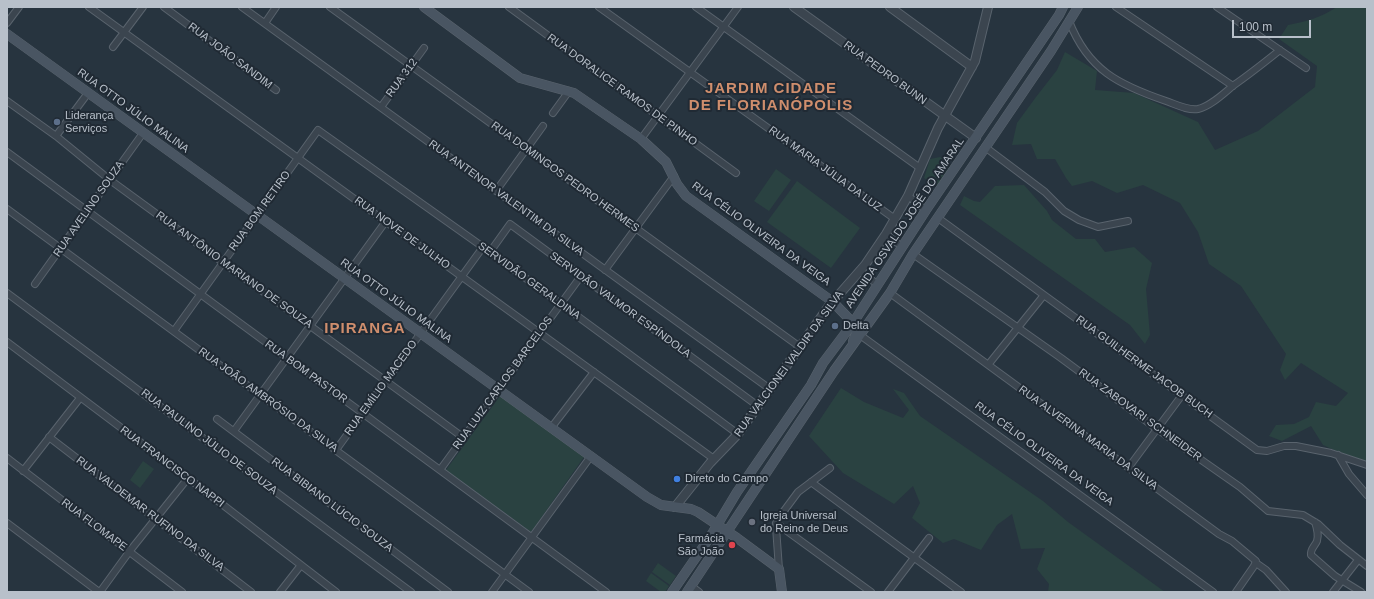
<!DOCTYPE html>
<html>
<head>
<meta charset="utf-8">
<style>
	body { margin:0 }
	#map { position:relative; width:1374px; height:599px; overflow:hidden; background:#27343f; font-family:Helvetica,sans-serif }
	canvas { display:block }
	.frame { position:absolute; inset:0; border:8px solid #b8c0ca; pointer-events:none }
	.scale { position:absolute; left:1232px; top:20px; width:79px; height:18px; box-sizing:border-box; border:2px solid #b8c0ca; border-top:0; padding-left:5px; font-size:12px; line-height:14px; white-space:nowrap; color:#b8c0ca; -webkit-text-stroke:3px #202a34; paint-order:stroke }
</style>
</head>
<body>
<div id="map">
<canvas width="1374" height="599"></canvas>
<div class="frame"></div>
<div class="scale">100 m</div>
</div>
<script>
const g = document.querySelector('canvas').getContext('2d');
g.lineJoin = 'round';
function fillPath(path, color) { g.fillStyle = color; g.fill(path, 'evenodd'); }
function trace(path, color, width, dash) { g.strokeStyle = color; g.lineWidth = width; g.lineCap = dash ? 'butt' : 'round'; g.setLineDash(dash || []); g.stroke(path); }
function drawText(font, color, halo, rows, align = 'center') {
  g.font = font + ' Helvetica,sans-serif'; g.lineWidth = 4; g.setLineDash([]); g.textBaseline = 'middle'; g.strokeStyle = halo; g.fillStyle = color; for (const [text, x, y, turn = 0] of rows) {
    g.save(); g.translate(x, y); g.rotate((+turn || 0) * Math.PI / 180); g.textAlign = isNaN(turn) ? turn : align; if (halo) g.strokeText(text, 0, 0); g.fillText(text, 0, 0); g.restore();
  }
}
const green = new Path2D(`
	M1337 7H1367V462L1354 459 1323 445 1311 426 1282 441 1269 436 1276 425 1294 424 1309 417 1316 402 1336 406 1348 393 1301 363 1285 380 1280 370 1286 354 1241 286 1209 264 1198 232 1180 203 1143 185 1117 193 1092 181 1072 186 1066 178 1055 159H1037L1031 144 1012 145 1017 123 1036 97 1057 70 1065 52 1097 71 1095 90 1134 93 1198 122 1215 150 1258 131 1315 87 1317 66 1279 39 1288 25C1309 21 1319 18 1337 7Z
	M940 157 945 159 949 167 938 187 924 178 930 159Z
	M776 169 791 180 769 211 754 201Z
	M797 181 860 228 831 268 767 222Z
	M1024 185 1047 211 1052 220 1076 239H1095L1105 252 1134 247 1152 263 1146 289 1150 335 1145 344 1130 325 960 205 964 196 974 201 980 202 995 186Z
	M841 388 864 402 903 418 909 410 893 389 904 393 920 416 1043 501 1068 522 1165 592H1048L1049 584 1037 569 1045 548 1021 549 1012 514 997 525 981 550 954 539 943 543 912 518 920 503 913 486 894 504 843 473 809 436Z
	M500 396 584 457 531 532 446 470Z
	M143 461 154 469 140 488 130 480Z
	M658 563 676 576 670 585 652 572Z
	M651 573 669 586 665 592H661L646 581Z`);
const minor = new Path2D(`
	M89 7 714 459
	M164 7 276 90
	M242 7 770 389
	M330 7 800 347
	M509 7 736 173
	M599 7 895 219
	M696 7 920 168
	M1116 7 1233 86
	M1217 7 1306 68
	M1069 21C1088 70 1119 85 1166 101 1175 104 1188 111 1198 109 1211 106 1224 93 1234 85 1250 74 1265 62 1280 50
	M7 23 19 7
	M265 23 276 7
	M113 47 143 7
	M7 101 56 136 110 180 464 438
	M381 107 424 48
	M553 113 569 91
	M56 136 88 93
	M641 139 738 7
	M985 147 1045 192 1064 211 1079 220 1098 227 1128 221
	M7 152 606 592
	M496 191 543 126
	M908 196 926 210
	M7 209 529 592
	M938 218 1257 450 1267 451 1284 446H1296L1331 453 1367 465
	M886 234 897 243
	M490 252 510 224 758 406
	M913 254 1061 358 1157 429 1240 487 1268 511 1303 515 1318 524 1340 545 1367 566
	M605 270 674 176
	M859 271 873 281
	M35 284 143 133
	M7 293 411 592
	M890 293 1219 534 1232 541 1256 561 1254 566 1236 592
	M174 331 318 130 490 252 738 434
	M860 335 1213 592
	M7 342 188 478 336 592
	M988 365 1044 295
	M217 419 448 592
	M551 428 594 372
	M234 431 386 221
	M49 437 251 592
	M336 450 483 247
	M1338 455 1349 474 1367 495
	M7 458 182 592
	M1129 467 1182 395
	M440 470 581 276
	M23 471 80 398
	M811 482 961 592
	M1315 522C1317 528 1319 534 1317 541 1315 546 1310 549 1311 555L1335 576 1361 592
	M7 523 99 592
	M776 523 871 592
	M1256 563 1266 570 1286 592
	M779 569 776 527 778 519 798 492 830 468
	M691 586 699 592
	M100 592 129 552 188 478
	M280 592 301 565
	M492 592 591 456
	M888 592 929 538
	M1333 592 1358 560`);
const tertiary = new Path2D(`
	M794 7 976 138
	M890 7 972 67
	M675 507 710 463 738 434 829 306 865 265 886 234 908 196 938 128 975 61 988 7`);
const secondary = new Path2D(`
	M424 7 520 78 574 93 641 139 666 162 677 184 686 196 833 302 853 323 857 332 853 341
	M7 34 647 497 661 505 691 509 698 512 737 538 779 569 782 592
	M672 592 710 537 737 492 811 385 823 363 853 323 926 210 1059 15 1063 7
	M687 592 834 371 890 293 913 254 1051 51 1078 7`);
const markers = [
	[57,122,4,"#5c6f8a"],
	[835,326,4,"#5c6f8a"],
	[677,479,4,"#3f7fe0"],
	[752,522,4,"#6b7280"],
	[732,545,4,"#e0444e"]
];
const streetNames = [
	["RUA JOÃO SANDIM",230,56,37],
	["RUA PEDRO BUNN",885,73,36],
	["RUA 312",402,78,-54],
	["RUA DORALICE RAMOS DE PINHO",622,90,36],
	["RUA OTTO JÚLIO MALINA",133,111,36],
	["RUA MARIA JÚLIA DA LUZ",825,169,36],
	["RUA DOMINGOS PEDRO HERMES",565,177,36],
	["RUA ANTENOR VALENTIM DA SILVA",506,198,36],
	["RUA AVELINO SOUZA",89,209,-55],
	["RUA BOM RETIRO",260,211,-54],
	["AVENIDA OSVALDO JOSÉ DO AMARAL",905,223,-56],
	["RUA NOVE DE JULHO",402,233,36],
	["RUA CÉLIO OLIVEIRA DA VEIGA",761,234,36],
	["RUA ANTÔNIO MARIANO DE SOUZA",234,270,36],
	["SERVIDÃO GERALDINA",529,281,36],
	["RUA OTTO JÚLIO MALINA",396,301,36],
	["SERVIDÃO VALMOR ESPÍNDOLA",620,305,36],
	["RUA VALCIONEI VALDIR DA SILVA",789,364,-54],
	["RUA GUILHERME JACOB BUCH",1144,367,36],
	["RUA BOM PASTOR",306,372,36],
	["RUA LUIZ CARLOS BARCELOS",503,383,-54],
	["RUA EMÍLIO MACEDO",381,388,-54],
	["RUA JOÃO AMBRÓSIO DA SILVA",268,400,36],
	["RUA ZABOVARI SCHNEIDER",1140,415,36],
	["RUA ALVERINA MARIA DA SILVA",1088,438,36],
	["RUA PAULINO JÚLIO DE SOUZA",209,442,37],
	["RUA CÉLIO OLIVEIRA DA VEIGA",1044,454,36],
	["RUA FRANCISCO NAPPI",172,467,37],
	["RUA BIBIANO LÚCIO SOUZA",332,505,37],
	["RUA VALDEMAR RUFINO DA SILVA",150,514,37],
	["RUA FLOMAPE",94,525,37]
];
const poiNames = [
	["Liderança",65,116],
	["Serviços",65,129],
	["Delta",843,326],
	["Direto do Campo",685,479],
	["Igreja Universal",760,516],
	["do Reino de Deus",760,529],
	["Farmácia",724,539,"right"],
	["São João",724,552,"right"]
];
const districtNames = [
	["JARDIM CIDADE",771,89],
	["DE FLORIANÓPOLIS",771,106],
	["IPIRANGA",365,329]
];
fillPath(green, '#2a4241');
trace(minor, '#59636d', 8);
trace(tertiary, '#59636d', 10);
trace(secondary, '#59636d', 10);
trace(minor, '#3b454f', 6);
trace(tertiary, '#3b454f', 8);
trace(secondary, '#495562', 9);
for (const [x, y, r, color] of markers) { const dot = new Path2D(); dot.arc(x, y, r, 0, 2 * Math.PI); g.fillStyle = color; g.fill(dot); trace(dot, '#202a34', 1.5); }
drawText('11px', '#b8c0ca', '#202a34', streetNames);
drawText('11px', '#b8c0ca', '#202a34', poiNames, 'left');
g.letterSpacing = '1px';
drawText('bold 15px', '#cf8e6d', '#202a34', districtNames);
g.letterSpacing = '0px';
</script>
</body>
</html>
